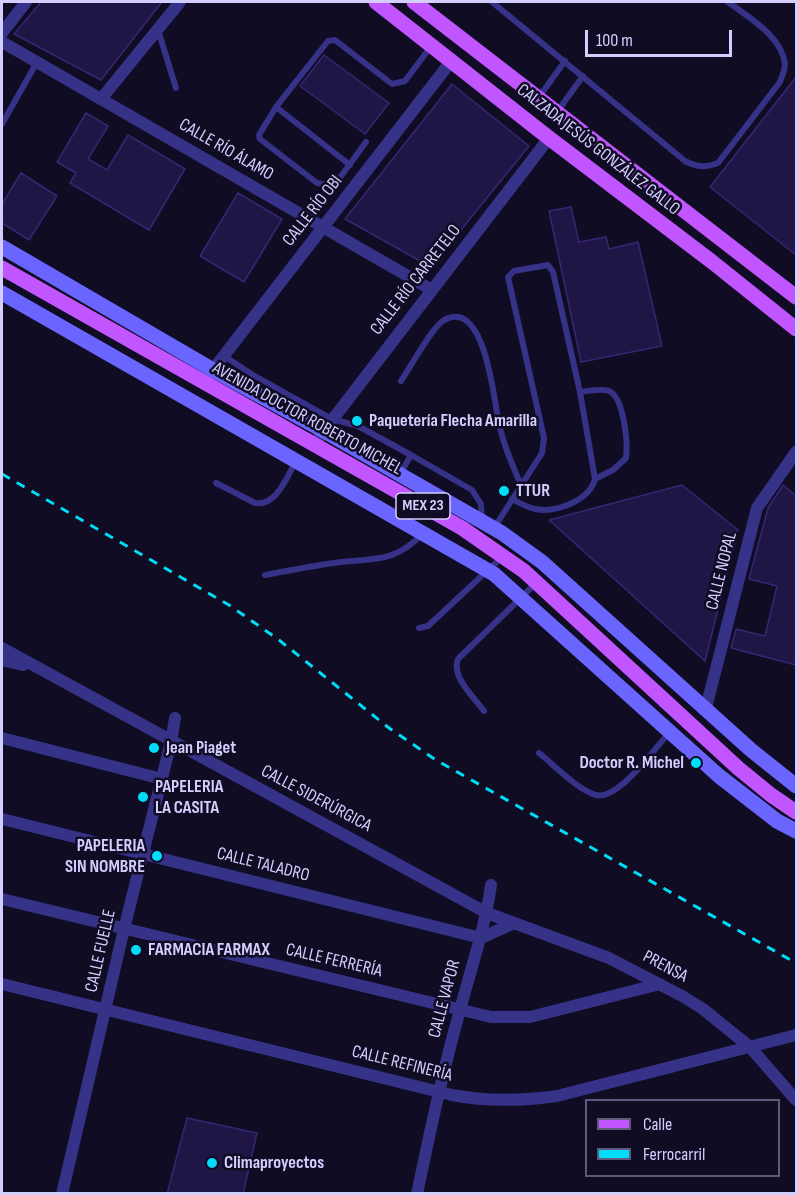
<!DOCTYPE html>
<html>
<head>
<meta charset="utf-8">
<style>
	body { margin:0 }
	#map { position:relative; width:798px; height:1195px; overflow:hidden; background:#100c23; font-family:"Sofia Sans Condensed",sans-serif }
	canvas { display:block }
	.frame { position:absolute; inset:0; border:3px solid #d4ceff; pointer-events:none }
	.legend { position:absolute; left:585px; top:1099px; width:195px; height:78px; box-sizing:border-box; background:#100c23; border:2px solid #5e5a7b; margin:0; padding:8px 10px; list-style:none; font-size:18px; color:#d4ceff }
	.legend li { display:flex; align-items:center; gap:12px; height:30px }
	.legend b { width:30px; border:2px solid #5e5a7b }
	.scale { position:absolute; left:585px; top:30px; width:147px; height:27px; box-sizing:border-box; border:3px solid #d4ceff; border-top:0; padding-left:8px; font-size:18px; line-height:21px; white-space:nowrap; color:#d4ceff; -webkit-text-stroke:4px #100c23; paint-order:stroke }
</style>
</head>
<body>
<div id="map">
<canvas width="798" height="1195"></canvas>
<div class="frame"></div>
<ul class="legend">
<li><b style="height:8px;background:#c155ff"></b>Calle</li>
<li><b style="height:8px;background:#00ddf9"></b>Ferrocarril</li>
</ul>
<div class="scale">100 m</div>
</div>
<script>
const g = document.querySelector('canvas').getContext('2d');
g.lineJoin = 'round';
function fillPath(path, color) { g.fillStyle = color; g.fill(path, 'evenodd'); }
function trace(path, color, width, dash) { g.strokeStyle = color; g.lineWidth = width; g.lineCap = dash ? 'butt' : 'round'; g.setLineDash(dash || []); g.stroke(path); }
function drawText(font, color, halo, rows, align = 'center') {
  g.font = font + ' "Sofia Sans Condensed",sans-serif'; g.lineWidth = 5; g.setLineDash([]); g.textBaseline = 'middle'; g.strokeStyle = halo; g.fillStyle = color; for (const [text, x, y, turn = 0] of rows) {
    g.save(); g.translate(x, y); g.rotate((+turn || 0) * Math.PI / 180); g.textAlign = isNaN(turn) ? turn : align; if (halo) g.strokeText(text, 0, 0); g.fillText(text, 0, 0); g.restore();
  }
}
const building = new Path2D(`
	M41 2H162L101 80 14 34Z
	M324 55 389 103 365 134 300 86Z
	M796 77V255L710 187Z
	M452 84 529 146 431 267 345 219Z
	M86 113 108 126 88 159 107 170 128 135 185 169 149 230 70 183 76 173 57 162Z
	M21 173 57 196 29 240 2 223V204Z
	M238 193 282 219 244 282 200 256Z
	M571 207 579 242 606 237 609 249 638 242 662 346 581 362 549 211Z
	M682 485 738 530 705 661 549 520Z
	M783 485 796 496V665L731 648 736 629 765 636 777 586 749 579 768 508Z
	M187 1118 257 1133 243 1194H167Z`);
const lane = new Path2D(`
	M492 2 685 161C697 167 705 168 718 163L780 82C782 76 785 70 785 64 782 36 748 17 728 2
	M158 30 176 88
	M539 97 565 61
	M276 107 350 165
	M557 112 583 76
	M2 124 37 62
	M366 142 336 183 327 185 317 183 260 139 259 135 276 107 328 41 335 40 392 84 405 81 432 45
	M224 356 253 375 332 419 358 426 411 455 400 474
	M401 381C410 368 432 327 444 320 486 297 494 403 499 424 504 446 512 465 521 485
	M580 392C589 391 601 388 609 391 624 397 628 444 626 458L613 470 595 479
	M411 455 472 490 481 504 482 521
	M216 483 255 503C276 507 287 477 296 461
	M494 528 542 453 544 438 508 277 514 271 548 265 553 272 580 392 595 479C589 501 556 513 535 509 527 507 519 503 512 499
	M265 575C288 571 311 566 334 563 371 558 395 564 423 533
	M419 628 428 626 502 557
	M484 711C474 697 451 677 458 659L536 583
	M539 753C554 765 578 790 596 795 618 801 655 748 669 733`);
const street = new Path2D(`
	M2 33 26 2
	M2 42 432 290
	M101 99 180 2
	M209 375 452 60
	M313 445 549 138
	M2 648 487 913 609 958 682 996 703 1009 750 1047 796 1100
	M2 660 23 665
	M706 708 757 508 796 452
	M2 738 162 779
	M2 819 481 938 514 923
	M2 899 491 1017H530L660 984
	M2 984 452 1095C488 1102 521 1101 557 1096L796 1035
	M62 1194 124 929 171 742 175 718
	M417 1194C430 1132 443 1070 460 1010 471 968 485 928 491 885`);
const secondary = new Path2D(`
	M2 247 213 370 324 431 502 533 542 562 751 750 796 786
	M2 293 494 574 719 776 777 821 796 831`);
const primary = new Path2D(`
	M376 2 549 138 711 261 796 329
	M414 2 796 297
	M2 268 462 528 524 571 738 768 771 795 796 812`);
const rail = new Path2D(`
	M2 474 229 605 279 640 389 728 436 760 796 963`);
const markers = [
	[357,421,6,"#00ddf9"],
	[504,491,6,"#00ddf9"],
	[154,748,6,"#00ddf9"],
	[696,763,6,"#00ddf9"],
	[143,797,6,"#00ddf9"],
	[157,856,6,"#00ddf9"],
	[136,950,6,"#00ddf9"],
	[212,1163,6,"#00ddf9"]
];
const shields = [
	[423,506,54]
];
const shieldNames = [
	["MEX 23",423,506]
];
const streetNames = [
	["CALLE RÍO ÁLAMO",226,150,30],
	["CALZADA JESÚS GONZÁLEZ GALLO",598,150,38],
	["CALLE RÍO OBI",313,211,-52],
	["CALLE RÍO CARRETELO",416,280,-52],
	["AVENIDA DOCTOR ROBERTO MICHEL",307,419,29],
	["CALLE NOPAL",722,571,-76],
	["CALLE SIDERÚRGICA",316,799,28],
	["CALLE TALADRO",263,865,14],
	["CALLE FUELLE",101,951,-77],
	["CALLE FERRERÍA",334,961,13],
	["PRENSA",665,967,28],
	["CALLE VAPOR",445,999,-75],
	["CALLE REFINERÍA",402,1064,14]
];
const poiNames = [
	["Paquetería Flecha Amarilla",369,421],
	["TTUR",516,491],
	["Jean Piaget",166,748],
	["Doctor R. Michel",684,763,"right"],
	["PAPELERIA",155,787],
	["LA CASITA",155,808],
	["PAPELERIA",145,846,"right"],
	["SIN NOMBRE",145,867,"right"],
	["FARMACIA FARMAX",148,950],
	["Climaproyectos",224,1163]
];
fillPath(building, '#201646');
trace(building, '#362674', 1.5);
trace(lane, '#363287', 6);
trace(street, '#363287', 12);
trace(secondary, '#6a65ff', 15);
trace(primary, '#c155ff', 15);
trace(rail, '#00ddf9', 3, [9, 8]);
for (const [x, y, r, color] of markers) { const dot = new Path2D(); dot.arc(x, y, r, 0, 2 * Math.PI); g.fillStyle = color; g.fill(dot); trace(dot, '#100c23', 2); }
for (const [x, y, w] of shields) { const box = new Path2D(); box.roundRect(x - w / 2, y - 13, w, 26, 4.5); g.fillStyle = '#100c23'; g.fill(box); trace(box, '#d4ceff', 1.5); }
drawText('bold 16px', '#d4ceff', null, shieldNames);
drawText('18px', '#d4ceff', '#100c23', streetNames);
drawText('bold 18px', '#d4ceff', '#100c23', poiNames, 'left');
</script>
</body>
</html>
